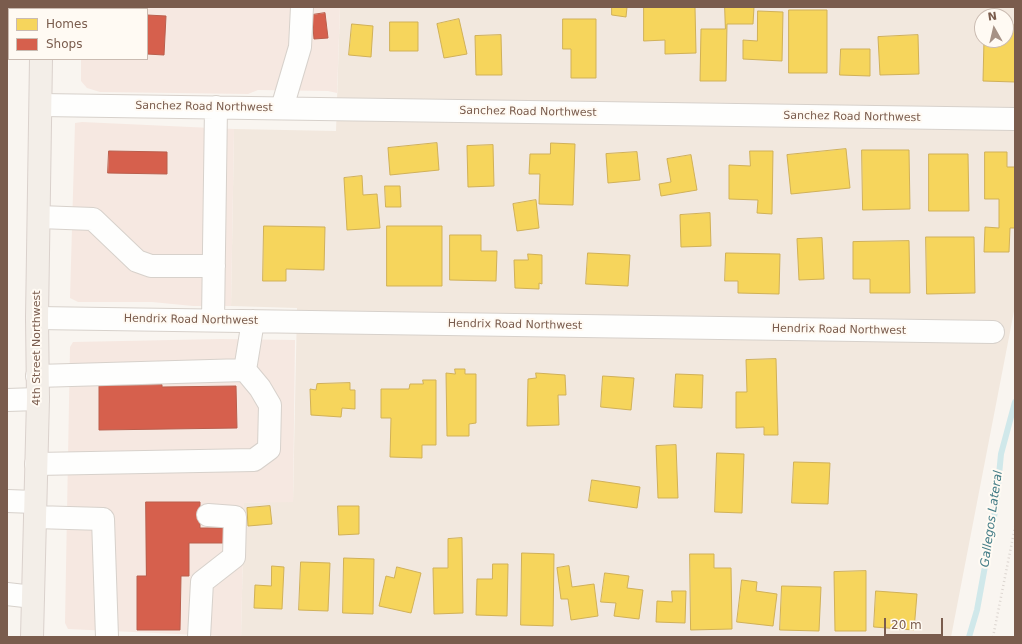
<!DOCTYPE html>
<html>
<head>
<meta charset="utf-8">
<style>
	body { margin:0 }
	#map { position:relative; width:1022px; height:644px; overflow:hidden; background:#f9f5f0; font-family:"DejaVu Sans",sans-serif }
	canvas { display:block }
	.frame { position:absolute; inset:0; border:8px solid #7a5c4d; pointer-events:none }
	.legend { position:absolute; left:8px; top:8px; width:140px; height:52px; box-sizing:border-box; background:#fffaf3; border:1px solid #cabbb1; margin:0; padding:5px 7px; list-style:none; font-size:12px; color:#7a5c4d }
	.legend li { display:flex; align-items:center; gap:8px; height:20px }
	.legend b { width:20px; border:1px solid #cabbb1 }
	.north { position:absolute; left:974px; top:8px; width:40px; height:40px; box-sizing:border-box; background:#fffaf3; border:1px solid #cabbb1; border-radius:50%; rotate:352deg; font-size:11px; font-weight:700; line-height:16px; text-align:center; color:#7a5c4d }
	.north::after { content:''; display:block; margin:auto; width:14px; height:18px; background:#a69286; clip-path:polygon(50% 0,100% 100%,50% 72%,0 100%) }
	.scale { position:absolute; left:884px; top:618px; width:59px; height:18px; box-sizing:border-box; border:2px solid #7a5c4d; border-top:0; padding-left:5px; font-size:12px; line-height:14px; white-space:nowrap; color:#7a5c4d; -webkit-text-stroke:3px #fffaf3; paint-order:stroke }
</style>
</head>
<body>
<div id="map">
<canvas width="1022" height="644"></canvas>
<div class="frame"></div>
<ul class="legend">
<li><b style="height:11px;background:#f6d55c"></b>Homes</li>
<li><b style="height:11px;background:#d6604d"></b>Shops</li>
</ul>
<div class="north">N</div>
<div class="scale">20 m</div>
</div>
<script>
const g = document.querySelector('canvas').getContext('2d');
g.lineJoin = 'round';
function fillPath(path, color) { g.fillStyle = color; g.fill(path, 'evenodd'); }
function trace(path, color, width, dash) { g.strokeStyle = color; g.lineWidth = width; g.lineCap = dash ? 'butt' : 'round'; g.setLineDash(dash || []); g.stroke(path); }
function drawText(font, color, halo, rows, align = 'center') {
  g.font = font + ' "DejaVu Sans",sans-serif'; g.lineWidth = 4; g.setLineDash([]); g.textBaseline = 'middle'; g.strokeStyle = halo; g.fillStyle = color; for (const [text, x, y, turn = 0] of rows) {
    g.save(); g.translate(x, y); g.rotate((+turn || 0) * Math.PI / 180); g.textAlign = isNaN(turn) ? turn : align; if (halo) g.strokeText(text, 0, 0); g.fillText(text, 0, 0); g.restore();
  }
}
const residential = new Path2D(`
	M340 7H1015V306L951 637H241L244 503 293 501 297 308 231 306 234 129 336 131ZM982 16H1006V40H982Z`);
const commercial = new Path2D(`
	M88 7H340L337 93 328 91 258 90 248 94 100 92 87 88 81 81V59H147V9H87Z
	M82 122 234 129 231 306H193L152 302H78L70 298 75 123Z
	M221 339 295 340 293 502 244 503 241 637 68 629 65 623 70 347 73 342Z`);
const homes = new Path2D(`
	M612 7H627L626 17 612 15Z
	M644 7H695L696 53 665 54V40L644 41Z
	M725 7H754L753 24H727L726 81H700L701 29H725Z
	M789 10H827V73H789Z
	M758 11 783 12 782 61 743 59V40L757 41Z
	M459 19 467 54 444 58 437 24Z
	M563 19H596V78H571V49H563Z
	M390 22H418V51H390Z
	M352 24 373 26 371 57 349 55Z
	M1006 25H1015V82L983 81 984 40H1006Z
	M501 35 502 75H476L475 36Z
	M918 35 919 74 880 75 878 37Z
	M841 49H870V76L840 75Z
	M437 143 439 170 390 175 388 148Z
	M551 143 575 144 573 205 539 204 540 174H529L530 154H550Z
	M493 145 494 186 468 187 467 146Z
	M846 149 850 188 791 194 787 155Z
	M862 150H909L910 209 863 210Z
	M750 151H773L772 214 757 213 758 200 729 199V165L750 166Z
	M637 152 640 180 608 183 606 154Z
	M985 152H1007V167H1015V228H1010L1009 252H984L985 227 999 228V199H985Z
	M929 154H968L969 211H929Z
	M691 155 697 190 661 196 659 184 671 182 667 159Z
	M362 176 363 195 377 194 380 228 347 230 344 178Z
	M385 186H400L401 207H386Z
	M536 200 539 228 517 231 513 204Z
	M710 213 711 246 681 247 680 215Z
	M264 226 325 227 324 270 286 269V281H263Z
	M387 226H442V286H387Z
	M450 235H481V251H497L496 281 450 280Z
	M926 237H974L975 293 927 294Z
	M822 238 824 279 799 280 797 239Z
	M909 241 910 293H870V279H853V242Z
	M588 253 630 255 628 286 586 284Z
	M726 253 780 254 779 294 738 293V281H725Z
	M528 254 542 255V284L539 283V289L515 288 514 260H528Z
	M776 359 778 435H764V427L736 428V392H747L746 360Z
	M455 369H465V374H476V423L469 424V436H447L446 373 455 374Z
	M536 373 565 375 566 395H558L559 425 527 426 528 379 536 378Z
	M676 374 703 375 702 408 674 407Z
	M603 376 634 378 631 410 601 407Z
	M423 380H436V445H422V458L390 457 391 418H381V389H409L410 384H423Z
	M350 383V390H355V409L342 408 341 417 311 415 310 389 316 390 317 384Z
	M676 445 678 498H658L656 446Z
	M717 453 744 454 742 513 715 512Z
	M794 462 830 463 828 504 792 503Z
	M592 480 640 487 637 508 589 501Z
	M270 506 272 524 248 526 247 508Z
	M338 506H359V534L339 535Z
	M462 538 463 613 434 614 433 568H448V539Z
	M522 553 554 554 553 626 521 625Z
	M690 554H714V568H731L732 629 691 630Z
	M344 558 374 559 373 614 343 613Z
	M301 562 330 563 328 611 299 610Z
	M493 564H508L507 616 476 615 477 579H492Z
	M272 566 284 567 282 609 254 608 255 585 271 586Z
	M569 566 572 587 594 584 598 616 571 620 568 599H561L557 568Z
	M397 567 421 573 411 613 379 606 386 576 394 578Z
	M866 571V631H835L834 572Z
	M605 573 629 576 627 588 643 590 639 619 614 616 616 603 601 602Z
	M742 580 757 582 756 591 777 594 773 626 737 622Z
	M782 586 821 587 819 631 780 630Z
	M672 591H686L685 623 656 622 657 601 672 602Z
	M876 591 917 594 914 630 874 627Z`);
const shops = new Path2D(`
	M325 13 328 38 314 39 312 15Z
	M147 15 166 16 164 55 147 54Z
	M109 151 167 152V174L108 173Z
	M162 385V387L236 386 237 428 99 430V386Z
	M146 502H200V528H226V543H189V576H181L180 630H137V576H146Z`);
const stream = new Path2D(`
	M969 637 977 610 996 506 1001 454 1015 402`);
const path = new Path2D(`
	M993 637 1015 527`);
const minor = new Path2D(`
	M41 105 1015 119
	M282 108 300 47 302 7
	M39 217 93 219 137 261 151 266H214
	M37 318 993 332
	M213 320 216 107
	M245 370 253 321
	M7 400 38 399
	M36 464 254 460 269 449 270 405 260 388 245 370 37 376
	M7 501 35 502
	M35 517 103 519 107 637
	M7 594 33 597
	M199 637 202 582 234 557 235 517 208 515`);
const major = new Path2D(`
	M41 9V7
	M32 637 38 399 37 318 41 59`);
const streetNames = [
	["Sanchez Road Northwest",204,107,1],
	["Sanchez Road Northwest",528,112,1],
	["Sanchez Road Northwest",852,117,1],
	["Hendrix Road Northwest",191,320,1],
	["Hendrix Road Northwest",515,325,1],
	["Hendrix Road Northwest",839,330,1],
	["4th Street Northwest",37,348,-90]
];
const waterNames = [
	["Gallegos Lateral",992,519,-82]
];
fillPath(residential, '#f2e8de');
fillPath(commercial, '#f6e8e1');
fillPath(homes, '#f6d55c');
trace(homes, '#d1b158', 1);
fillPath(shops, '#d6604d');
trace(shops, '#ba5f4d', 1);
trace(stream, '#d0e8ea', 6);
trace(minor, '#d7d1cb', 24);
trace(major, '#dad1cc', 24);
trace(path, '#dcd5d0', 2.5, [1, 3]);
trace(minor, '#fefefd', 22);
trace(major, '#f3eee8', 22);
drawText('11px', '#7a5c4d', '#fffaf3', streetNames);
drawText('italic 12px', '#437c86', '#fffaf3', waterNames);
</script>
</body>
</html>
